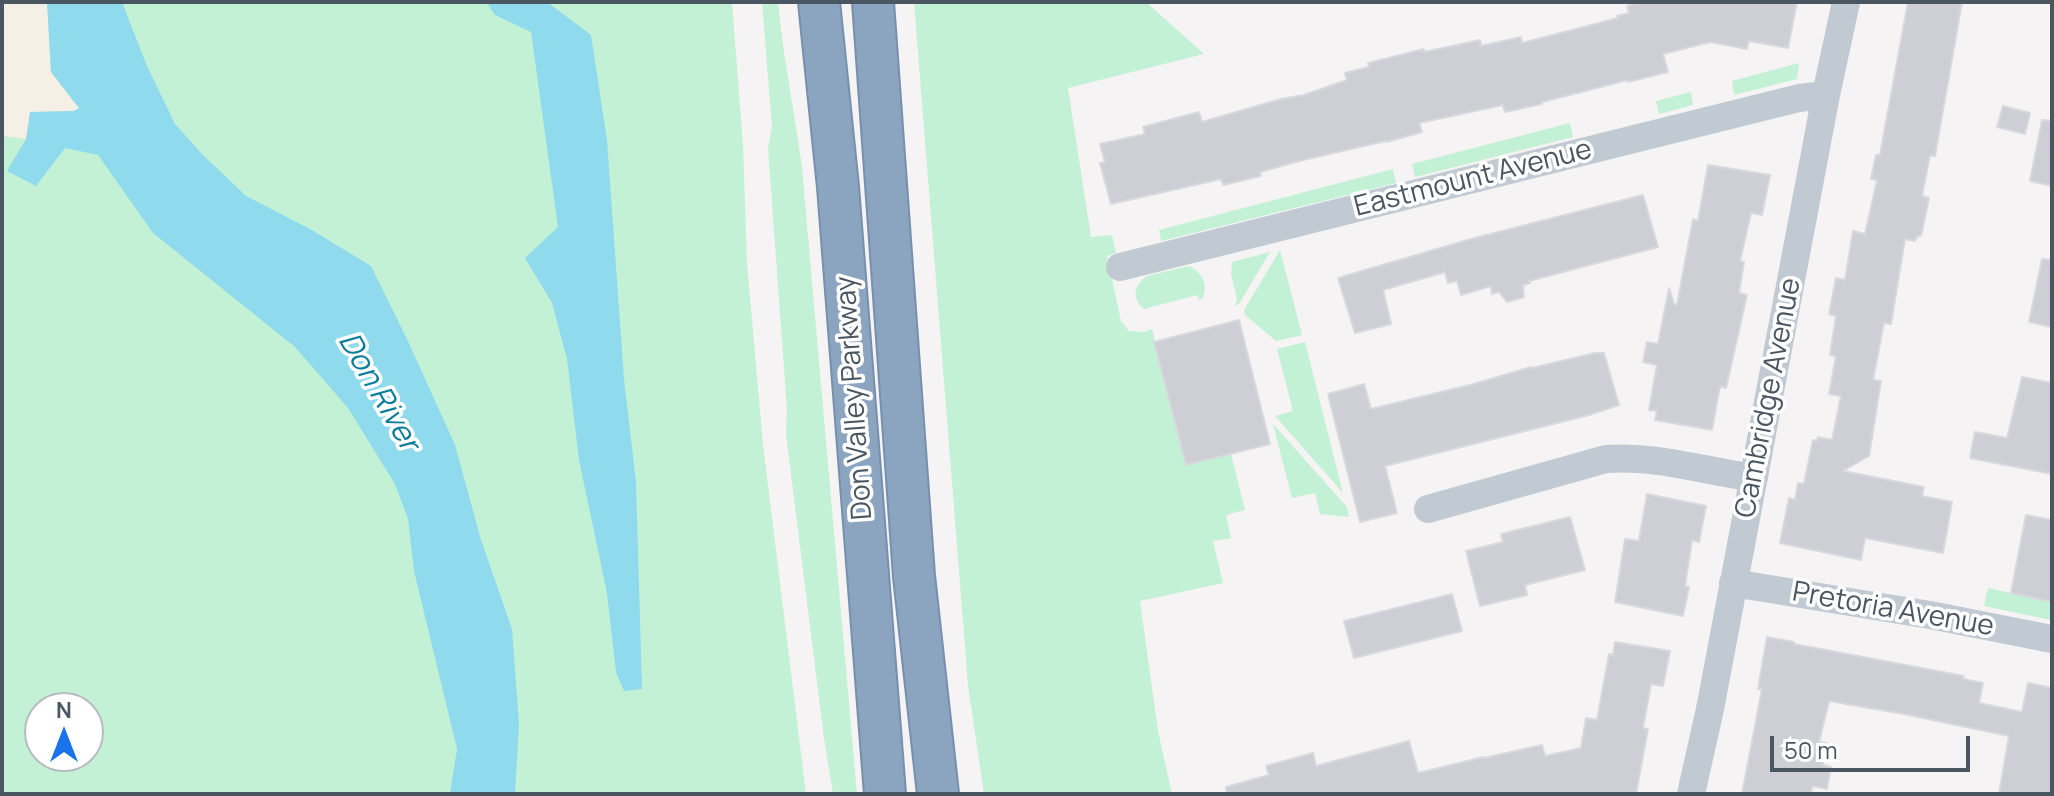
<!DOCTYPE html>
<html>
<head>
<meta charset="utf-8">
<style>
	body { margin:0 }
	#map { position:relative; width:2054px; height:796px; overflow:hidden; background:#f5f3f3; font-family:Manrope,sans-serif }
	canvas { display:block }
	.frame { position:absolute; inset:0; border:4px solid #4a5661; pointer-events:none }
	.north { position:absolute; left:24px; top:692px; width:80px; height:80px; box-sizing:border-box; background:#fff; border:2px solid #b7bbc0; border-radius:50%; rotate:0deg; font-size:22px; font-weight:700; line-height:32px; text-align:center; color:#4a5661 }
	.north::after { content:''; display:block; margin:auto; width:28px; height:36px; background:#1a73e8; clip-path:polygon(50% 0,100% 100%,50% 72%,0 100%) }
	.scale { position:absolute; left:1770px; top:736px; width:200px; height:36px; box-sizing:border-box; border:4px solid #4a5661; border-top:0; padding-left:10px; font-size:24px; line-height:28px; white-space:nowrap; color:#4a5661; -webkit-text-stroke:6px #fff; paint-order:stroke }
</style>
</head>
<body>
<div id="map">
<canvas width="2054" height="796"></canvas>
<div class="frame"></div>
<div class="north">N</div>
<div class="scale">50 m</div>
</div>
<script>
const g = document.querySelector('canvas').getContext('2d');
g.lineJoin = 'round';
function fillPath(path, color) { g.fillStyle = color; g.fill(path, 'evenodd'); }
function trace(path, color, width, dash) { g.strokeStyle = color; g.lineWidth = width; g.lineCap = dash ? 'butt' : 'round'; g.setLineDash(dash || []); g.stroke(path); }
function drawText(font, color, halo, rows, align = 'center') {
  g.font = font + ' Manrope,sans-serif'; g.lineWidth = 7; g.setLineDash([]); g.textBaseline = 'middle'; g.strokeStyle = halo; g.fillStyle = color; for (const [text, x, y, turn = 0] of rows) {
    g.save(); g.translate(x, y); g.rotate((+turn || 0) * Math.PI / 180); g.textAlign = isNaN(turn) ? turn : align; if (halo) g.strokeText(text, 0, 0); g.fillText(text, 0, 0); g.restore();
  }
}
const green = new Path2D(`
	M2 2H732L743 145 747 263 763 445 806 794H2ZM40 708H88V756H40Z
	M762 2H778C783 58 795 113 802 168L857 794H833L824 738 786 434 787 410 768 148 772 127Z
	M914 2H1146L1204 54 1068 88 1091 237 1112 235 1116 253 1107 256 1121 321 1129 331 1144 332 1152 329 1186 465 1231 454 1245 510 1226 515 1231 538 1213 541 1223 583 1140 601 1158 731 1172 794H984L968 685Z
	M1799 63 1797 79 1734 95 1732 81Z
	M1691 92 1693 105 1659 114 1656 101Z
	M1570 123 1573 137 1415 177 1412 164Z
	M1393 169 1396 183 1161 241 1159 230Z
	M1280 250 1302 335 1276 341 1245 315 1244 310Z
	M1270 252 1239 304 1235 306 1237 299 1231 274 1232 262Z
	M1189 266C1202 273 1208 283 1203 298L1199 300 1197 295 1144 309C1131 298 1134 285 1147 276Z
	M1305 342 1343 493 1275 416 1293 411 1277 349Z
	M1273 424 1347 507 1349 517 1320 514 1315 493 1292 498Z
	M1988 588 2052 602 2051 620 1984 606Z`);
const sand = new Path2D(`
	M2 2H47L51 72 79 108 74 111 31 112 26 139 2 136Z`);
const water = new Path2D(`
	M47 2H122L147 66 175 124 202 154 246 196 310 229 371 266 407 339 455 445 481 540 512 629 519 724 515 794H450L457 749 414 571 408 519 395 484 348 408 295 347 153 233 98 155 65 148 36 186 7 171 26 139 30 112 74 111 79 108 51 72Z
	M486 2H547L591 35 607 140 624 379 636 482 642 689 624 691 616 672 607 593 579 460 567 359 552 303 525 258 558 227 531 32 495 15Z`);
const building = new Path2D(`
	M1642 2H1797L1788 48 1749 41 1747 49 1710 42 1663 54 1668 72 1628 82V80L1542 102V104L1505 112 1503 105 1419 123 1422 132 1386 142V141L1303 160 1260 172 1261 176 1223 185 1221 179 1111 204 1100 163 1105 162 1100 144 1145 134 1143 127 1199 112 1202 122 1281 99 1304 95 1347 80 1345 73 1369 67 1368 63 1424 49V52L1480 40 1481 46 1521 37 1522 43 1618 18 1617 16 1629 13 1627 6Z
	M1908 2H1962L1935 156 1930 155 1922 196 1929 198 1921 236H1917L1915 241 1905 239 1891 324 1884 323 1873 380 1881 381 1869 456 1843 471 1924 487 1922 496 1952 502 1943 553 1865 538 1861 560 1780 543 1789 498 1795 500 1798 483 1804 484 1813 440 1817 441 1818 437 1832 440 1841 396 1829 394 1836 356 1830 355 1836 316 1829 314 1836 278 1845 280 1853 231 1865 234 1877 180 1871 179 1876 155H1880Z
	M2003 106 2030 113 2025 134 1997 127Z
	M2042 120 2052 121V186L2030 181Z
	M1708 165 1770 175 1762 215 1751 213 1740 261 1744 262 1739 293 1747 295 1726 388 1720 386 1712 430 1655 420 1657 411 1649 410 1657 365 1643 362 1647 342 1658 344 1669 288 1674 304 1677 305 1693 219 1698 221Z
	M1643 195 1658 247 1529 281 1530 283 1523 285 1524 297 1507 302 1499 292 1492 294 1491 286 1461 295 1457 281 1448 283 1445 272 1383 290 1391 324 1355 333 1338 278 1471 239Z
	M2042 259 2052 260V327L2029 322Z
	M1239 320 1270 444 1186 465 1154 342Z
	M1595 353H1604L1619 405 1589 415 1385 466 1397 513 1360 522 1328 394 1364 384 1371 409 1474 384 1531 367 1532 368Z
	M2022 377 2052 383V474L1970 458 1975 432 2007 438Z
	M1647 494 1706 506 1699 542 1692 540 1685 586 1689 587 1683 616 1615 602 1625 539 1639 541Z
	M2026 515 2052 520V602L2011 593Z
	M1570 517 1585 570 1525 585 1527 595 1480 606 1466 551 1503 542 1501 534Z
	M1452 594 1462 631 1354 658 1344 621Z
	M1767 637 1794 642V644L1964 676 1963 679 1983 683 1979 703 2022 712 2028 683 2052 688V794H1999L2009 736 1904 714 1829 701 1819 742 1827 743 1823 765 1831 767 1827 789 1812 786 1811 794H1742L1762 689H1758Z
	M1615 642 1670 651 1663 686 1651 684 1643 728 1648 729 1636 794H1227L1226 787 1269 775 1266 766 1313 753 1316 766 1409 741 1418 773 1484 757V758L1542 745 1545 756 1581 748 1586 718 1597 720 1609 654 1613 655Z`);
const minor = new Path2D(`
	M1120 267 1799 98 1826 95
	M1428 509 1606 459C1655 455 1705 471 1754 478
	M1733 583 1930 615 2052 639
	M1691 794 1710 709 1826 95 1846 2`);
const highway = new Path2D(`
	M819 2 838 187 885 794
	M873 2 914 576 938 794`);
const streetNames = [
	["Eastmount Avenue",1473,179,-14],
	["Don Valley Parkway",855,398,-94],
	["Cambridge Avenue",1769,398,-79],
	["Pretoria Avenue",1893,610,10]
];
const waterNames = [
	["Don River",378,392,60]
];
fillPath(green, '#c3f1d5');
fillPath(sand, '#f5f0e5');
fillPath(water, '#90daee');
fillPath(building, '#cdcfd5');
trace(building, '#d7d9de', 2);
trace(highway, '#7690ad', 44);
trace(minor, '#c1cad2', 28);
trace(highway, '#8ba5c1', 40);
drawText('28px', '#4a5661', '#fff', streetNames);
drawText('italic 30px', '#0c7c9b', '#fff', waterNames);
</script>
</body>
</html>
